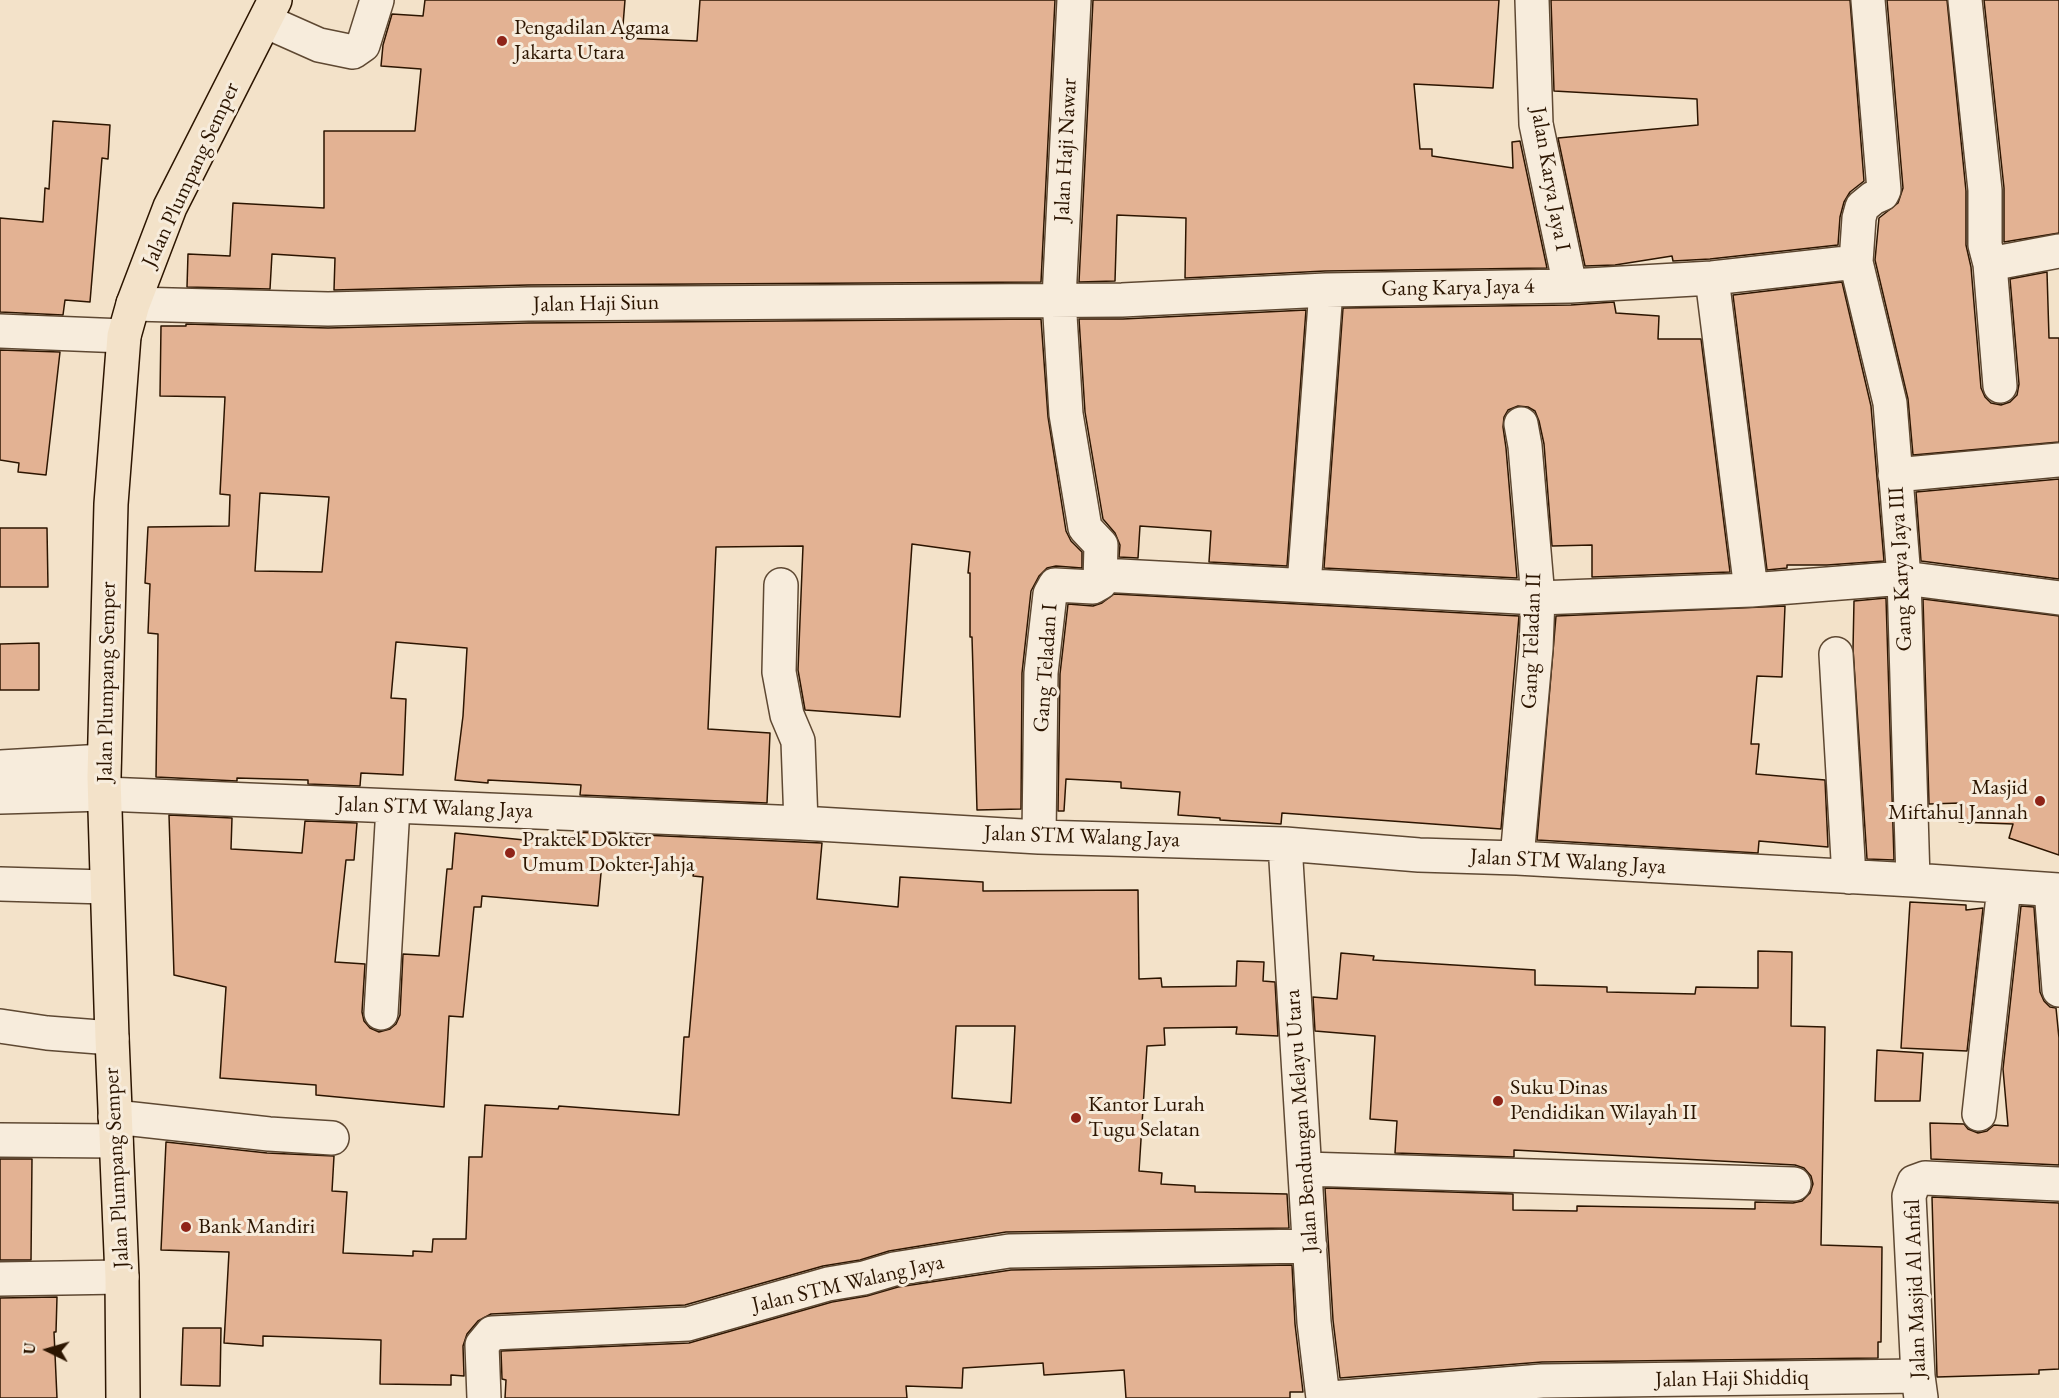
<!DOCTYPE html>
<html>
<head>
<meta charset="utf-8">
<style>
	body { margin:0 }
	#map { position:relative; width:2059px; height:1398px; overflow:hidden; background:#f3e2c9; font-family:"EB Garamond",serif }
	canvas { display:block }
	.north { position:absolute; left:18px; top:1320px; width:60px; height:60px; -webkit-text-stroke:4px #f7ecdc; paint-order:stroke; rotate:275deg; font-size:16px; font-weight:700; line-height:24px; text-align:center; color:#2c1500 }
	.north::after { content:''; display:block; margin:auto; width:21px; height:27px; background:#2c1500; clip-path:polygon(50% 0,100% 100%,50% 72%,0 100%) }
</style>
</head>
<body>
<div id="map">
<canvas width="2059" height="1398"></canvas>
<div class="north">U</div>
</div>
<script>
const g = document.querySelector('canvas').getContext('2d');
g.lineJoin = 'round';
function fillPath(path, color) { g.fillStyle = color; g.fill(path, 'evenodd'); }
function trace(path, color, width, dash) { g.strokeStyle = color; g.lineWidth = width; g.lineCap = dash ? 'butt' : 'round'; g.setLineDash(dash || []); g.stroke(path); }
function drawText(font, color, halo, rows, align = 'center') {
  g.font = font + ' "EB Garamond",serif'; g.lineWidth = 6; g.setLineDash([]); g.textBaseline = 'middle'; g.strokeStyle = halo; g.fillStyle = color; for (const [text, x, y, turn = 0] of rows) {
    g.save(); g.translate(x, y); g.rotate((+turn || 0) * Math.PI / 180); g.textAlign = isNaN(turn) ? turn : align; if (halo) g.strokeText(text, 0, 0); g.fillText(text, 0, 0); g.restore();
  }
}
const building = new Path2D(`
	M425 0H625L622 38 697 41 700 0H1055L1041 282 528 285 334 290 335 258 272 254 270 289 187 287 188 254 230 256 233 203 324 208V131H415L421 69 381 66 383 45 392 14 423 16Z
	M1093 0H1499L1493 88 1414 84 1420 149H1432V156L1513 168 1512 142 1520 141 1547 268 1325 271 1185 278 1186 218 1117 215 1115 281 1079 282Z
	M1551 0H1850L1864 181 1850 192 1844 202 1840 217 1838 245 1710 259 1673 261 1672 256 1615 265 1585 266 1558 138 1698 125 1697 99 1554 91Z
	M1887 0H1947L1966 191V245L1971 267 1981 388 1985 397 1991 403 2001 405 2010 402 2017 395 2019 384 2010 279 2047 272 2049 338H2059V442L1913 455 1908 399 1875 260 1879 218 1898 203 1903 188Z
	M1984 0H2059V233L2004 242V188Z
	M53 121 110 125 108 159 102 158 90 302 65 300 63 315 0 312V218L43 222 45 188 49 189Z
	M1842 282 1871 406 1884 561 1827 565H1787V568L1767 570 1733 295Z
	M1614 302 1616 313 1659 316 1658 339H1701L1730 572 1592 577V545L1552 546 1544 444 1539 421 1535 411 1528 407 1518 406 1508 410 1504 417 1503 427 1506 448 1517 578 1324 568 1343 308 1571 305Z
	M1306 310 1287 566 1209 562 1211 531 1140 526 1138 558 1119 557 1120 545 1115 533 1103 519 1085 412 1079 319H1123Z
	M1041 319 1048 417 1066 531 1071 541 1082 552V568L1056 566 1047 568 1039 576 1031 591 1022 673 1021 809 977 810 972 637H970V573H968L970 552 912 544 900 717 805 710 798 670 803 546 716 547 708 729 770 733 767 803 580 795 581 785 488 780V783L455 780 463 716 467 648 396 642 391 698 406 699 403 775 361 773 360 786 308 784V780L237 778V781L156 777 158 634 148 633 150 584 145 583 148 527 229 526 230 495 220 494 225 397 160 396 161 326H186V324L328 328 528 323ZM260 493 329 497 322 572 255 571Z
	M0 350 60 352 46 475 18 472 19 463 0 460Z
	M2059 479V579L1921 561 1916 492Z
	M0 528H47L48 587H0Z
	M1114 594 1519 616 1501 829 1282 813 1281 824 1220 820V818L1178 815 1180 792 1121 788V782L1066 779 1064 811H1058L1060 674 1068 604 1093 606 1102 603Z
	M1886 598 1894 860 1867 859 1853 649 1854 601Z
	M1923 599 2059 616V855L2009 838 2013 824 1959 822 1960 803 1929 804Z
	M1785 606 1782 677 1757 676 1751 744H1759L1756 774 1825 780 1828 847 1759 841 1758 853 1537 840 1556 616Z
	M39 643V690H0V644Z
	M169 815 232 818 231 849 302 853 305 821 357 823 354 860H346L335 962 365 964 362 1012 364 1021 370 1028 379 1032 390 1029 396 1024 400 1015 403 954 439 956 447 869H452L455 833 574 845 575 832 822 843 817 899 898 907 900 877 983 882V891L1138 890 1139 979 1161 978 1162 987 1236 986 1237 961 1264 962 1263 981 1275 982 1278 1036 1236 1034 1237 1027 1164 1028 1165 1045 1147 1046 1139 1171 1162 1173 1161 1184 1195 1186V1192L1287 1194 1289 1228 1006 1232 889 1251 860 1260 823 1266 685 1305 491 1314 478 1321 467 1334 463 1346 464 1376 451 1375V1385L380 1384 381 1340 263 1336V1346L224 1343 229 1252 161 1250 166 1142 267 1153 334 1156 332 1191 347 1192 343 1253 413 1256V1251L432 1252 433 1239H466L469 1157H482L485 1105 558 1109 559 1106 679 1115 684 1037H689L703 877 693 876 694 872 602 862 598 906 482 896 481 907H474L463 1017 449 1016 444 1107 316 1095V1085L220 1078 226 987 174 975ZM956 1026H1015L1011 1103 952 1098Z
	M1910 902 1966 905V910L1983 908 1967 1051 1901 1048Z
	M2021 906 2034 907 2040 992 2044 1001 2050 1007 2056 1008 2059 1038V1165L1931 1159 1930 1123 1964 1124 1968 1129 1978 1133 1987 1131 1994 1125 2008 1126 2003 1069Z
	M1758 951 1792 952 1791 1026 1825 1027 1821 1245 1882 1247 1881 1342H1878V1358L1542 1362 1340 1378 1333 1320 1325 1188 1513 1194V1210L1577 1211V1206L1755 1209V1202L1793 1203 1802 1201 1810 1193 1813 1184 1811 1176 1804 1168 1795 1165 1514 1150V1157L1395 1153 1397 1121 1370 1119 1375 1036 1315 1031 1313 997 1337 999 1341 953 1374 956 1373 960 1535 970V985L1607 987V992L1695 994 1696 987 1758 988Z
	M1877 1050 1923 1053 1920 1101H1875Z
	M0 1159H32L31 1260H0Z
	M1932 1197 2059 1203V1369L2039 1370V1374L1937 1377Z
	M1292 1265 1295 1324 1303 1392H1290V1398H1126L1124 1370 1044 1375 1043 1363 963 1368 962 1388 906 1386 907 1398H505L506 1380 502 1379 501 1351 689 1343 832 1302 867 1296 898 1287 1011 1270Z
	M57 1297 56 1332H54L57 1398H0V1298Z
	M183 1328H221L220 1386 181 1385Z`);
const minor = new Path2D(`
	M1532 0 1536 124 1570 286
	M1868 0 1884 190 1882 194 1873 198 1862 207 1859 218 1856 262 1890 403 1904 578 1913 880
	M1965 0 1985 190V245L1990 264 2059 251
	M265 21 319 45 353 52 363 45 377 0
	M1990 264 2000 386
	M1712 278 1751 590 1904 578 2059 598
	M133 304 328 309 528 304 1122 300 1326 290 1570 286 1712 278 1856 262
	M0 331 124 336
	M1895 475 2059 460
	M1101 575 1538 598 1751 590
	M781 585 779 672 787 715 798 741 801 823
	M1304 585 1326 290
	M1836 654 1849 877
	M0 767 104 761
	M0 797 105 794 801 823 1039 837 1285 844 1419 855 1517 858 1913 880 2059 890
	M1039 837 1041 673 1050 594 1055 585 1093 587 1100 583 1101 545 1085 528 1066 414 1059 299 1074 0
	M1285 844 1314 1322 1323 1398
	M1517 858 1536 648 1538 598 1525 446 1521 424
	M0 884 106 887
	M2051 890 2059 990
	M381 1013 393 807
	M0 1026 47 1033 112 1038
	M1979 1114 2004 887
	M115 1117 269 1134 332 1138
	M0 1140 116 1141
	M1305 1169 1794 1184
	M0 1279 122 1277
	M484 1398 482 1345 492 1333 688 1324 828 1284 864 1278 894 1269 1009 1251 1310 1246
	M1331 1398 1542 1381 1918 1376
	M1921 1398 1918 1376 1909 1196 1914 1182 1925 1178 2059 1184`);
const major = new Path2D(`
	M123 1398 122 1277 112 1038 104 777 111 504 124 336 133 304 170 207 275 0`);
const markers = [
	[502,41,6,"#8f2418"],
	[2040,801,6,"#8f2418"],
	[510,853,6,"#8f2418"],
	[1498,1101,6,"#8f2418"],
	[1076,1118,6,"#8f2418"],
	[186,1227,6,"#8f2418"]
];
const poiNames = [
	["Pengadilan Agama",514,28],
	["Jakarta Utara",514,53],
	["Masjid",2028,788,"right"],
	["Miftahul Jannah",2028,813,"right"],
	["Praktek Dokter",522,840],
	["Umum Dokter Jahja",522,865],
	["Suku Dinas",1510,1088],
	["Pendidikan Wilayah II",1510,1113],
	["Kantor Lurah",1088,1105],
	["Tugu Selatan",1088,1130],
	["Bank Mandiri",198,1227]
];
const streetNames = [
	["Jalan Haji Nawar",1066,150,-87],
	["Jalan Plumpang Semper",191,175,-65],
	["Jalan Karya Jaya I",1550,179,80],
	["Gang Karya Jaya 4",1458,288,-1],
	["Jalan Haji Siun",596,304,-1],
	["Gang Karya Jaya III",1901,569,-93],
	["Gang Teladan II",1532,641,-88],
	["Gang Teladan I",1046,668,-86],
	["Jalan Plumpang Semper",107,682,-89],
	["Jalan STM Walang Jaya",435,808,2],
	["Jalan STM Walang Jaya",1082,837,2],
	["Jalan STM Walang Jaya",1568,862,3],
	["Jalan Bendungan Melayu Utara",1302,1121,-94],
	["Jalan Plumpang Semper",117,1168,-93],
	["Jalan STM Walang Jaya",848,1284,-13],
	["Jalan Masjid Al Anfal",1916,1289,-92],
	["Jalan Haji Shiddiq",1732,1379,-1]
];
fillPath(building, '#e3b293');
trace(building, '#2c1500', 1.5);
trace(minor, '#5e4832', 36);
trace(major, '#2c1500', 36);
trace(minor, '#f7ecdc', 33);
trace(major, '#f3e2c9', 33);
for (const [x, y, r, color] of markers) { const dot = new Path2D(); dot.arc(x, y, r, 0, 2 * Math.PI); g.fillStyle = color; g.fill(dot); trace(dot, '#f7ecdc', 2); }
drawText('22px', '#2c1500', '#f7ecdc', poiNames, 'left');
drawText('22px', '#2c1500', '#f7ecdc', streetNames);
</script>
</body>
</html>
